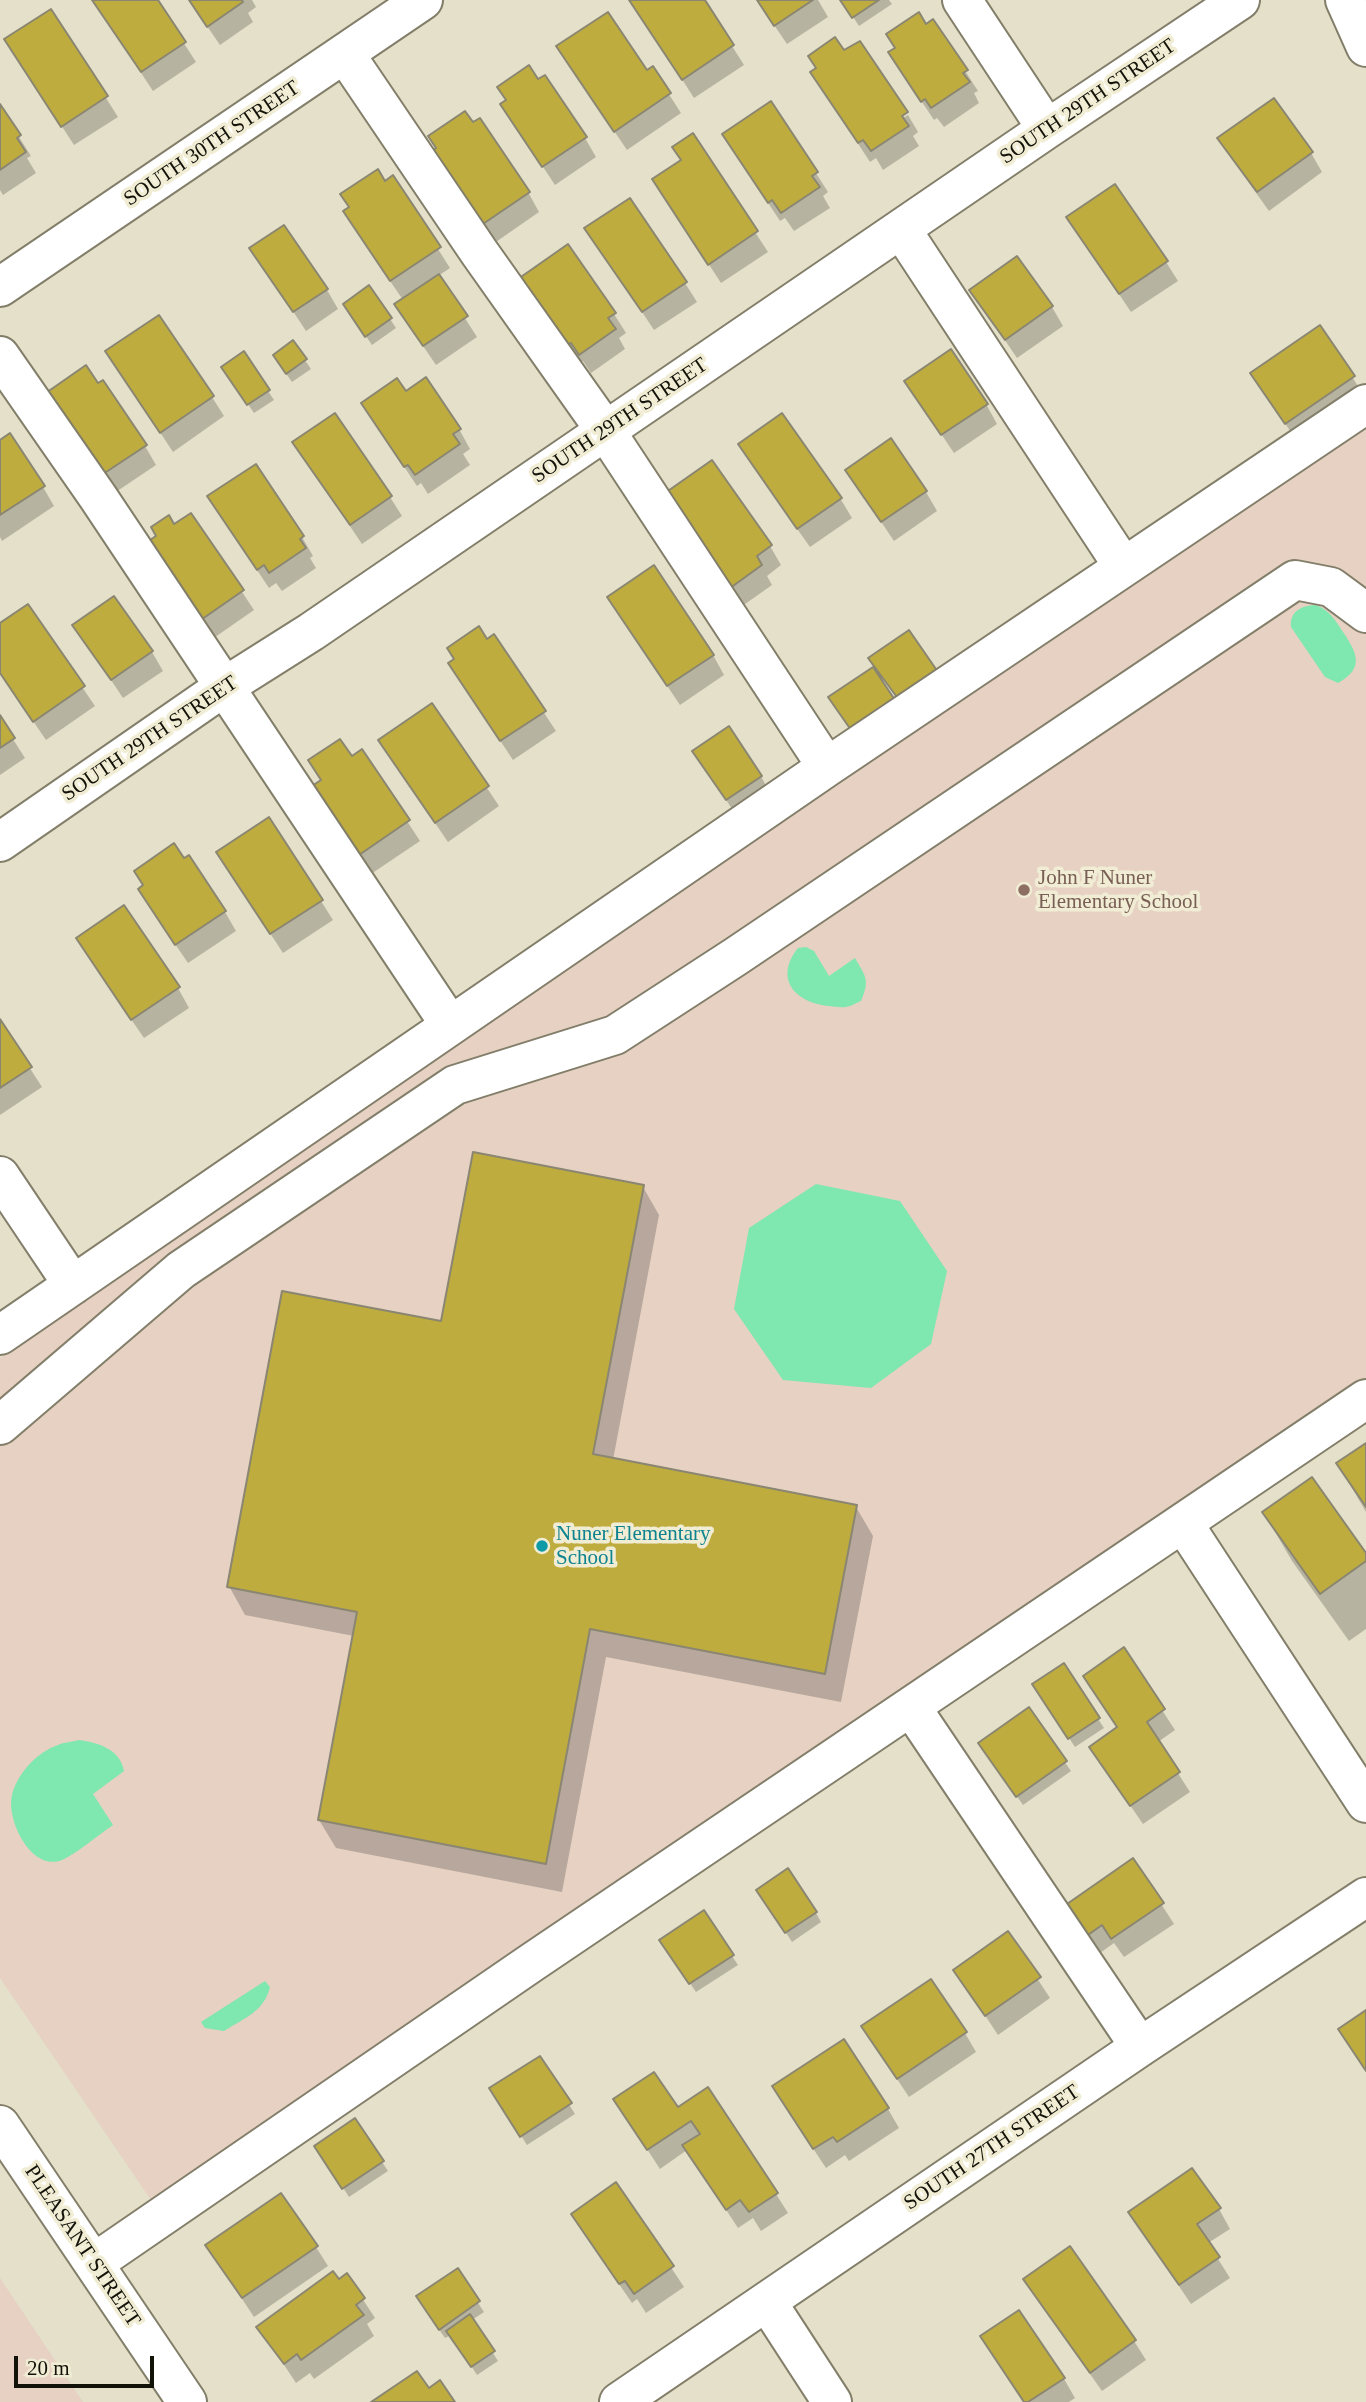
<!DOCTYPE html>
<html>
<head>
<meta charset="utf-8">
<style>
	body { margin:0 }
	#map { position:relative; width:1366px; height:2402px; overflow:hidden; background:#e4e0c9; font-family:"Times New Roman",serif }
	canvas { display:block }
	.scale { position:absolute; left:14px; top:2356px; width:140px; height:32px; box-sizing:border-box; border:4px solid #131209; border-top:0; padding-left:9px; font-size:21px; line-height:24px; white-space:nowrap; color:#131209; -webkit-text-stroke:5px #f1edd5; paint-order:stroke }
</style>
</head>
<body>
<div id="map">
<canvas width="1366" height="2402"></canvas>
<div class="scale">20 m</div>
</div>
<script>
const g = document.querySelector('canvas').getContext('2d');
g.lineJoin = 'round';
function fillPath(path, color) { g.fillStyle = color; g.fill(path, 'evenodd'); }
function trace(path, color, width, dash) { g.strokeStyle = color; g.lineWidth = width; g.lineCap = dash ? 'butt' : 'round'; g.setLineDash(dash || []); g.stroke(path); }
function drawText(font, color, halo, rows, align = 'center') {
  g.font = font + ' "Times New Roman",serif'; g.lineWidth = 7; g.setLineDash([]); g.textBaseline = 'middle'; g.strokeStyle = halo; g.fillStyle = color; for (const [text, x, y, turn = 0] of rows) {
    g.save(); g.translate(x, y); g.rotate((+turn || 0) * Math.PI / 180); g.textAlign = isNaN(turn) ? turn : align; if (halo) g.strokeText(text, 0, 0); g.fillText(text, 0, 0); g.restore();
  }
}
const education = new Path2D(`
	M1366 422V1378L155 2206 0 1978V1358Z
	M0 2278 83 2402H0Z`);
const green = new Path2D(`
	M1315 605C1329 609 1335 620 1343 632 1357 653 1365 668 1338 683L1325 677 1291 627C1290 611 1301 606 1315 605Z
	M806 947 814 951 829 976 855 958C866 977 870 980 861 1001 856 1003 850 1007 845 1007 840 1008 833 1006 828 1006 794 1002 774 978 798 948Z
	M816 1184 900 1201 947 1271 931 1344 871 1388 783 1380 734 1309 749 1228Z
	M79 1740C99 1743 120 1749 124 1771L93 1794 113 1825C101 1833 71 1858 59 1861 30 1869 6 1819 12 1795 17 1774 37 1752 58 1745 64 1742 72 1742 79 1740Z
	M265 1981 270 1987C264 2012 244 2018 224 2031L205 2028 201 2022Z`);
const shadow = new Path2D(`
	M93 0H156L196 62 153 91Z
	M189 0H252L256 7 248 13 253 22 220 45Z
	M631 0H703L744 65 694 98Z
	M757 0H818L828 17 787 44Z
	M842 0H889L892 4 859 26Z
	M51 11 118 117 74 145 18 59Z
	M933 21 978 91 974 93 979 103 944 127 937 118 934 120 902 72 926 26Z
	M570 66 647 72 652 68 681 113 627 150Z
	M812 73 896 122 908 115 918 132 913 136 919 146 883 170 876 158 870 162Z
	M771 103 828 192 823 196 830 208 794 231 785 218 780 221 736 154Z
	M502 105 585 138 596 157 555 185Z
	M0 107 31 156 27 158 36 173 3 195 0 190Z
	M692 135 768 252 721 283 654 180 682 161Z
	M1220 139 1311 153 1322 172 1269 211 1231 158Z
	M444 172 528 192 539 212 493 244Z
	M393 178 450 268 438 276 477 337 436 365 408 324 403 300 356 231 385 183Z
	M1068 218 1166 262 1178 281 1131 312Z
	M587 229 685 283 697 302 654 330Z
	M252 249 327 290 338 309 306 331Z
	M369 287 396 328 372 345 350 313Z
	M971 290 1052 307 1063 326 1017 358Z
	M532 299 614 314 626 333 619 338 625 349 591 373 583 361 578 364Z
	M1320 327 1365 397 1298 443 1252 373Z
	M293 343 311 369 292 382 280 365Z
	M107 352 212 397 224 416 173 452Z
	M229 376 268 391 274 400 254 413Z
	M906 382 986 404 997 424 954 453Z
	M406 393 459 429 470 449 463 454 470 465 428 494 421 483 417 486 375 423Z
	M65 434 145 446 156 465 107 498Z
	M0 442 43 487 54 506 2 541 0 537Z
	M294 443 390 497 402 516 362 544Z
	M740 445 840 498 852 518 810 547 751 464Z
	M847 471 926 492 937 511 894 541Z
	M191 515 254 610 208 642 174 526Z
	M221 516 302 537 313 556 310 558 316 568 282 591 276 583 269 588Z
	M682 529 770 546 781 565 767 576 772 585 738 609Z
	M27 606 95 706 46 740 0 673V625Z
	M621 617 713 655 724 675 680 705Z
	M75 626 152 652 163 671 123 698Z
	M494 637 556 731 513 760 462 683 487 641Z
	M432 705 499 806 448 842 392 760Z
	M0 719 25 758 0 775Z
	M362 752 420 841 371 874 326 806 351 759Z
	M700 760 761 776 766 786 732 809Z
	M230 872 321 901 333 920 283 953Z
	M145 886 225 912 236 931 188 963 151 909Z
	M89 958 178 988 189 1008 144 1038Z
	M0 1022 42 1087 0 1115Z
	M643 1187 659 1215 613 1460 856 1507 873 1536 841 1702 606 1657 562 1892 336 1848 319 1820 354 1636 245 1615 229 1586 443 1323Z
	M1366 1445V1512L1338 1464Z
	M1264 1513 1366 1556V1629L1349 1641 1292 1561Z
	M1123 1650 1175 1730 1158 1742 1190 1792 1143 1824 1103 1766 1118 1728Z
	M1063 1666 1104 1728 1075 1747 1040 1694Z
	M1028 1710 1071 1771 1023 1805 986 1753Z
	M1133 1860 1174 1924 1124 1957 1114 1943 1100 1953 1069 1904Z
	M764 1899 816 1913 821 1922 792 1942Z
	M1008 1934 1050 1998 998 2035 955 1970Z
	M667 1950 732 1956 738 1965 696 1992Z
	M965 2033 976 2052 909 2097 875 2046Z
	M540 2058 575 2114 527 2145 497 2098Z
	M615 2100 677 2109 776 2194 788 2213 761 2231 753 2218 738 2228 687 2150 660 2169Z
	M785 2106 888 2109 899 2128 849 2161 845 2155 826 2168Z
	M322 2155 382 2162 388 2171 349 2197Z
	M616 2185 684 2287 646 2313 637 2299 632 2303 584 2233Z
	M1219 2209 1230 2229 1208 2243 1230 2278 1191 2304 1142 2231Z
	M207 2246 316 2247 328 2266 254 2317Z
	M457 2271 484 2312 472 2320 498 2361 477 2375 451 2335 445 2338 423 2306Z
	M347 2275 375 2318 367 2324 374 2336 314 2379 310 2373 296 2383 259 2327Z
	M1037 2299 1134 2341 1146 2360 1102 2391Z
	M982 2337 1064 2379 1075 2398 1069 2402H1024Z`);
const building = new Path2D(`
	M92 0H158L186 42 141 72Z
	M189 0H242L243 2 207 27Z
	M629 0H705L734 45 682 80Z
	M757 0H813L774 26Z
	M840 0H879L852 18Z
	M51 9 108 96 61 127 4 39Z
	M608 12 647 70 653 66 671 93 614 132 556 46Z
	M919 12 926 24 933 19 968 70 963 73 970 82 931 108 925 99 921 102 888 52 895 48 886 34Z
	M835 37 844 50 860 41 908 112 902 116 909 126 871 151 863 140 858 143 810 72 816 68 808 56Z
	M529 65 538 79 545 75 587 137 542 167 500 104 506 100 497 87Z
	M1274 98 1313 152 1257 192 1217 138Z
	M771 101 818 172 812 176 820 187 781 213 772 200 768 203 722 134Z
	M0 104 21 135 17 138 26 152 0 170Z
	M465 111 473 122 480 118 530 192 480 226 430 152 436 148 428 136Z
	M693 133 758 231 708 265 652 179 681 160 672 147Z
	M378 169 385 181 393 175 441 247 390 281 343 211 349 207 340 194Z
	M1115 184 1168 261 1119 294 1066 217Z
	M630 198 687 282 642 312 584 228Z
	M284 225 328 289 293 312 249 248Z
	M568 244 616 313 608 318 616 329 579 355 571 343 565 346 518 279Z
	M1017 256 1053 306 1005 340 969 290Z
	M439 274 468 316 423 346 394 304Z
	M369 285 392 318 365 337 343 304Z
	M159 315 214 396 160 433 105 351Z
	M1320 325 1355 376 1285 424 1250 373Z
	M293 340 307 359 286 374 273 355Z
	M951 349 988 404 941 435 904 381Z
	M244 351 270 390 247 405 221 367Z
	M86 365 98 383 103 380 147 445 94 480 43 395Z
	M426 377 461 429 453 434 460 444 415 475 408 465 404 467 361 403 397 378 406 391Z
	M335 413 392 496 350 525 292 442Z
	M782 413 842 498 797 529 738 444Z
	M10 433 45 486 0 515V440Z
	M891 438 927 491 881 522 845 470Z
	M712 460 772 545 757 556 762 565 726 591 665 493Z
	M256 464 304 536 300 539 306 548 269 573 264 565 257 570 207 496Z
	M191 513 244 590 195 624 141 546 156 536 151 527 169 515 174 524Z
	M654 565 714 655 667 686 607 597Z
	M114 596 153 651 111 680 72 625Z
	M28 604 85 686 33 722 0 673V623Z
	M479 626 487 639 494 634 546 711 500 741 448 663 454 659 447 648Z
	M909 630 938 672 899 700 868 658Z
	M873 667 895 700 851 730 828 697Z
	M432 703 489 786 435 823 378 740Z
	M0 715 15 738 0 748Z
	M729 726 762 776 726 800 692 751Z
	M340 739 352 756 362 749 410 820 359 855 312 786 321 780 308 760Z
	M269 817 323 900 270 934 216 852Z
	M174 843 184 858 189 855 226 911 175 945 138 889 143 885 134 871Z
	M124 905 180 987 131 1020 76 938Z
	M0 1019 32 1067 0 1088Z
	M473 1152 644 1185 593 1454 857 1505 825 1674 590 1629 546 1864 318 1820 357 1612 227 1587 282 1291 441 1321Z
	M1366 1443V1507L1336 1463Z
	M1312 1477 1366 1553V1561L1320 1594 1262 1512Z
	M1124 1647 1165 1709 1147 1722 1180 1772 1130 1806 1089 1747 1117 1727 1083 1676Z
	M1064 1663 1100 1718 1068 1739 1032 1684Z
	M1029 1707 1067 1761 1016 1797 978 1743Z
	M1133 1858 1164 1903 1111 1939 1102 1925 1088 1935 1067 1904Z
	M788 1868 817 1912 785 1933 756 1890Z
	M704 1910 734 1955 689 1984 659 1940Z
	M1008 1931 1041 1977 985 2016 953 1970Z
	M931 1979 967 2032 897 2079 861 2026Z
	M1366 2010V2071L1338 2029Z
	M844 2039 889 2108 837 2142 833 2137 813 2149 772 2086Z
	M540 2056 572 2103 520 2137 489 2088Z
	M654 2072 678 2107 708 2087 778 2193 749 2212 740 2200 726 2210 682 2145 700 2134 691 2121 647 2150 613 2099Z
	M355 2118 384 2161 342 2189 314 2146Z
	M1192 2168 1221 2208 1197 2224 1220 2257 1179 2285 1128 2212Z
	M616 2182 674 2266 634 2294 625 2281 619 2284 571 2214Z
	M281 2193 318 2246 242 2298 205 2245Z
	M1070 2246 1136 2340 1090 2373 1023 2279Z
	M458 2268 480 2301 439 2330 416 2296Z
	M333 2271 339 2279 347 2273 365 2298 356 2305 364 2315 301 2360 297 2354 284 2364 256 2327Z
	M1019 2310 1065 2378 1028 2402H1024L980 2336Z
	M470 2314 495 2351 471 2367 446 2331Z
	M417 2371 429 2388 440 2380 455 2402H371Z`);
const minor = new Path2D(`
	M962 0 1047 129
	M1345 0 1366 47
	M345 54 479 252 605 430 827 767
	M901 229 1123 566
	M0 287 423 0
	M0 356 98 497 450 1025
	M0 842 224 687 311 632 1047 129 1240 0
	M0 1176 73 1285
	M0 1335 827 767 1366 404
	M0 1425 181 1270 455 1085 615 1035 735 957 1295 580 1331 587 1366 613
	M1183 1523 1366 1803
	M911 1707 1140 2047
	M0 2125 187 2402
	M94 2263 531 1963 1366 1399
	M767 2302 832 2402
	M619 2402 1140 2047 1366 1897`);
const markers = [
	[1024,890,7,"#8d6e63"],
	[542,1546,7,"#0f9aa8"]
];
const streetNames = [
	["SOUTH 29TH STREET",1088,102,-34],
	["SOUTH 30TH STREET",212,144,-34],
	["SOUTH 29TH STREET",620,421,-34],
	["SOUTH 29TH STREET",150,739,-34],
	["SOUTH 27TH STREET",992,2148,-34],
	["PLEASANT STREET",82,2246,56]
];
const educationNames = [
	["John F Nuner",1038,878],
	["Elementary School",1038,902]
];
const cultureNames = [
	["Nuner Elementary",556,1534],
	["School",556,1558]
];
fillPath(education, '#e6d1c3');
fillPath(green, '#7fe7b0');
fillPath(shadow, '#0003');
fillPath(building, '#bfac3f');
trace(building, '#8a8671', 2);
trace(minor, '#827e69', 42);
trace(minor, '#fff', 38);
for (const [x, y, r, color] of markers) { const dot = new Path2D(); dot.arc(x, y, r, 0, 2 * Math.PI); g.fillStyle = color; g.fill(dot); trace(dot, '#f1edd5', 2.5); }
drawText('21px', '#131209', '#f1edd5', streetNames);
drawText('21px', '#785e54', '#f1edd5', educationNames, 'left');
drawText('21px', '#0d838f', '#f1edd5', cultureNames, 'left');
</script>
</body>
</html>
